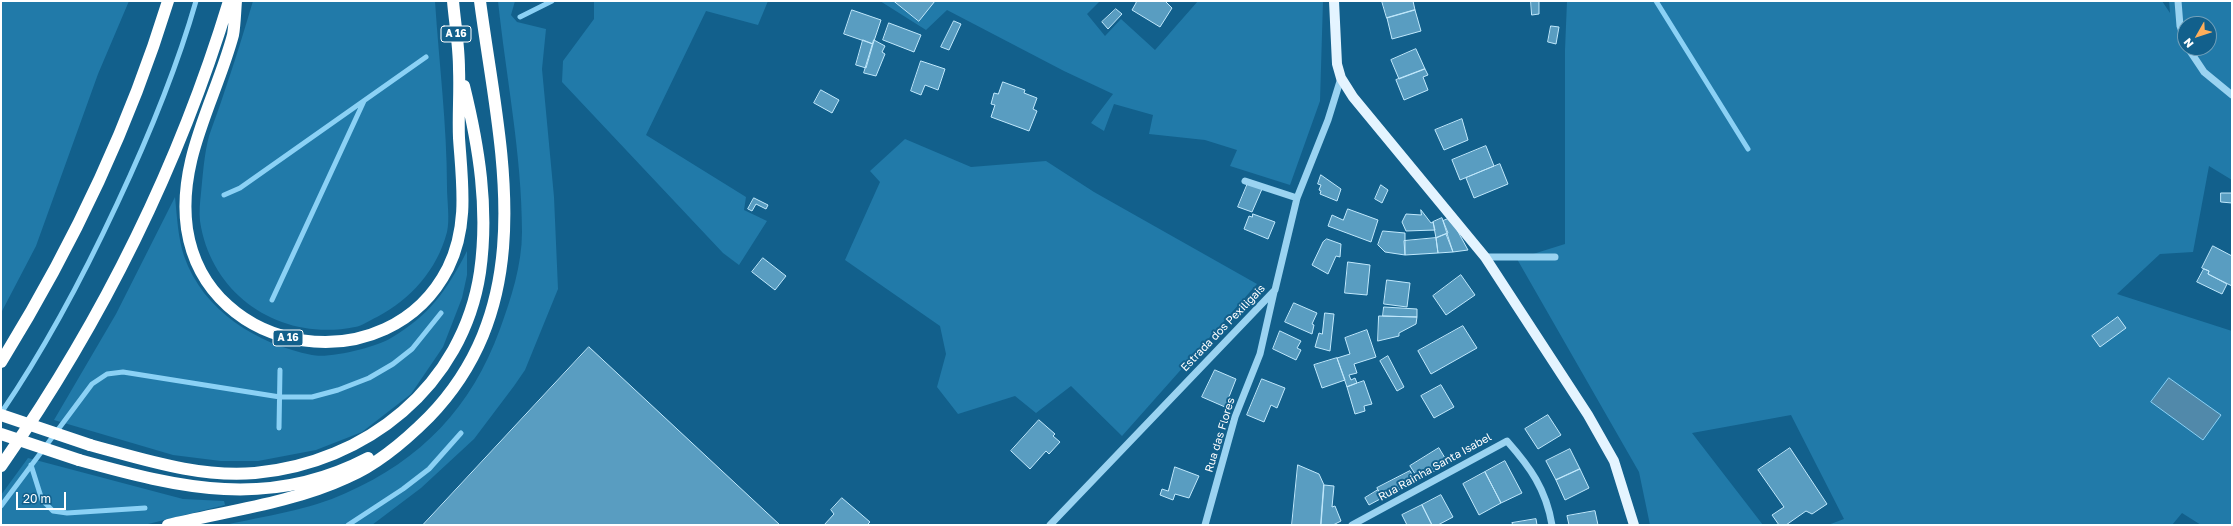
<!DOCTYPE html>
<html>
<head>
<meta charset="utf-8">
<style>
	body { margin:0 }
	#map { position:relative; width:2233px; height:526px; overflow:hidden; background:#12608c; font-family:"Golos Text",sans-serif }
	canvas { display:block }
	.frame { position:absolute; inset:0; border:2px solid #fff; pointer-events:none }
	.north { position:absolute; left:2177px; top:16px; width:40px; height:40px; box-sizing:border-box; background:#12608c; border:1px solid #71a0ba; border-radius:50%; rotate:231deg; font-size:11px; font-weight:700; line-height:16px; text-align:center; color:#fff }
	.north::after { content:''; display:block; margin:auto; width:14px; height:18px; background:#ffae5a; clip-path:polygon(50% 0,100% 100%,50% 72%,0 100%) }
	.scale { position:absolute; left:16px; top:492px; width:50px; height:18px; box-sizing:border-box; border:2px solid #fff; border-top:0; padding-left:5px; font-size:12px; line-height:14px; white-space:nowrap; color:#fff; -webkit-text-stroke:3px #12608c; paint-order:stroke }
</style>
</head>
<body>
<div id="map">
<canvas width="2233" height="526"></canvas>
<div class="frame"></div>
<div class="north">N</div>
<div class="scale">20 m</div>
</div>
<script>
const g = document.querySelector('canvas').getContext('2d');
g.lineJoin = 'round';
function fillPath(path, color) { g.fillStyle = color; g.fill(path, 'evenodd'); }
function trace(path, color, width, dash) { g.strokeStyle = color; g.lineWidth = width; g.lineCap = dash ? 'butt' : 'round'; g.setLineDash(dash || []); g.stroke(path); }
function drawText(font, color, halo, rows, align = 'center') {
  g.font = font + ' "Golos Text",sans-serif'; g.lineWidth = 4; g.setLineDash([]); g.textBaseline = 'middle'; g.strokeStyle = halo; g.fillStyle = color; for (const [text, x, y, turn = 0] of rows) {
    g.save(); g.translate(x, y); g.rotate((+turn || 0) * Math.PI / 180); g.textAlign = isNaN(turn) ? turn : align; if (halo) g.strokeText(text, 0, 0); g.fillText(text, 0, 0); g.restore();
  }
}
const green = new Path2D(`
	M1 1H129L98 74 36 246 1 313Z
	M253 1H435C439 63 447 125 447 187 447 201 450 219 447 232 437 270 411 299 377 317 370 320 362 326 355 327 281 342 211 296 200 221 199 212 200 202 201 193 203 174 204 155 209 136 214 121 220 106 225 90 235 61 244 31 253 1Z
	M498 1H515L511 15 517 22 546 29 542 69 554 197 558 289 525 370 514 386 474 439 421 488 372 525H225C265 516 309 510 346 493 421 460 472 407 500 329 511 299 522 265 522 232 522 155 506 77 498 1Z
	M594 1H768L758 25 706 11 646 135 746 197 744 210 767 221 739 265 723 253 562 82 563 61 594 19Z
	M880 1H1100L1087 14 1105 36 1121 19 1155 50 1198 1H1323L1320 101 1290 185 1230 166 1237 150 1205 140 1149 134 1153 115 1114 104 1104 131 1091 123 1113 94 1064 71 947 10 926 30Z
	M1567 1H2162L2170 13 2169 1H2232V180L2209 166 2193 252 2160 254 2117 294 2232 331V525H2201L2182 513 2172 525H1828L1844 519 1791 415 1692 433 1763 525H1650L1639 472 1517 259 1565 244V50ZM2185 24H2209V48H2185Z
	M905 139 971 167 1046 161 1094 192 1257 284 1122 436 1071 386 1036 413 1015 396 958 414 937 387 946 354 940 326 845 260 880 182 870 171Z
	M175 197C177 216 178 238 184 256 203 311 257 344 312 355 329 359 377 347 391 338 430 315 447 290 467 251V275L462 298 443 347 411 394 362 432 316 450 258 461H221L173 455 54 420 116 314Z
	M28 458 183 499 224 501 225 505 144 525H1V495Z`);
const water = new Path2D(`
	M2169 378 2221 415 2203 440 2151 402Z`);
const stream = new Path2D(`
	M1656 1 1748 149
	M520 17 552 1
	M224 195 240 188 426 57
	M272 300 364 101
	M1 413C46 347 83 277 117 204 148 138 176 71 196 1
	M279 428 280 370
	M31 465 42 500 53 511 67 513 145 508
	M1 506 92 384 107 374 123 372 280 397H312L338 390 369 378 393 364 412 349 441 313
	M348 525 403 489 429 469 461 433`);
const building = new Path2D(`
	M894 1H935L919 21Z
	M1135 1H1165L1172 8 1160 27 1132 10 1136 3Z
	M1382 1H1413L1415 10 1387 18Z
	M1531 1H1539V14L1532 15Z
	M1116 9 1122 14 1108 29 1102 22Z
	M852 10 881 20 873 44 844 34Z
	M1415 10 1421 31 1392 39 1387 18Z
	M954 21 961 24 949 50 941 47Z
	M889 23 921 35 914 52 883 40Z
	M1551 26 1559 27 1556 44 1548 42Z
	M863 40 873 44 866 68 856 65Z
	M874 40 885 46 882 52 885 54 876 76 864 73Z
	M1416 49 1425 69 1399 79 1391 60Z
	M921 61 945 69 938 90 925 85 921 95 911 91Z
	M1425 69 1428 75 1423 77 1428 90 1404 100 1396 80Z
	M1003 82 1025 90 1024 93 1037 98 1033 109 1037 111 1029 131 991 117 995 105 991 104 994 93 998 94Z
	M821 90 839 100 832 113 814 103Z
	M1462 119 1468 140 1444 150 1435 130Z
	M1486 146 1494 166 1460 180 1452 160Z
	M1500 164 1508 184 1474 198 1466 178Z
	M1321 175 1341 189 1337 201 1320 194 1321 191 1319 190 1321 185 1318 184Z
	M1248 183 1262 189 1252 212 1238 207Z
	M1381 185 1388 190 1382 203 1375 199Z
	M2221 193H2232V203L2221 202Z
	M754 198 768 205 766 209 756 204 752 211 748 209Z
	M1348 209 1378 220 1371 242 1328 226 1332 215 1343 220Z
	M1421 210 1431 223 1433 222 1435 230 1406 231 1402 222 1406 214 1421 215Z
	M1253 214 1275 222 1268 239 1244 229 1249 216 1252 217Z
	M1442 218 1448 233 1436 238 1433 222Z
	M1448 219 1456 228 1468 250 1453 252 1443 221Z
	M1383 231 1405 233V255L1385 252 1378 245Z
	M1446 234 1453 252 1438 253 1436 238Z
	M1436 238 1438 253 1405 255 1404 241Z
	M1327 239 1341 244 1340 257 1336 256 1328 274 1312 265 1323 242Z
	M2213 246 2232 256V286L2208 274 2209 271 2202 268Z
	M763 258 786 276 775 290 752 272Z
	M1348 262 1370 265 1367 295 1345 293Z
	M2204 269 2209 271 2208 274 2227 284 2222 294 2197 282Z
	M1461 275 1475 295 1446 315 1433 296Z
	M1387 280 1410 283 1407 307 1384 304Z
	M1294 303 1317 313 1312 324 1314 325 1312 334 1285 322Z
	M1384 307 1417 309V317L1383 316Z
	M1325 313 1334 314 1330 351 1315 347 1319 333 1322 334Z
	M1379 316 1417 317 1416 324 1399 333V336L1378 341Z
	M2118 317 2126 328 2100 347 2092 336Z
	M1463 326 1477 348 1431 374 1418 351Z
	M1367 330 1376 357 1354 364 1357 373 1349 375 1351 380 1355 378 1357 383 1347 387 1337 358 1350 354 1345 338Z
	M1280 331 1301 341 1297 348 1301 350 1296 360 1273 349Z
	M589 347 780 525H423Z
	M1388 356 1404 387 1397 391 1380 361Z
	M1337 358 1345 380 1322 388 1314 365Z
	M1215 370 1236 379 1225 407 1202 397Z
	M1262 379 1285 388 1277 408 1271 405 1264 422 1247 415Z
	M1364 381 1372 404 1364 406 1365 411 1355 414 1347 387Z
	M1441 385 1454 407 1434 418 1421 396Z
	M1548 415 1561 435 1538 449 1525 429Z
	M1039 420 1055 434 1053 436 1060 442 1049 454 1046 451 1030 469 1011 451Z
	M1439 448 1448 463 1419 480 1410 466Z
	M1790 448 1827 504 1812 514 1806 511 1786 525H1779L1772 515 1784 507 1758 470Z
	M1570 449 1580 469 1556 480 1546 461Z
	M1505 461 1522 493 1501 503 1485 472Z
	M1298 465 1319 474 1324 485 1321 525H1292Z
	M1175 467 1199 476 1189 498 1175 494 1173 500 1160 495 1162 489 1168 491Z
	M1580 469 1589 488 1565 500 1556 480Z
	M1410 471 1416 481 1382 498 1377 488Z
	M1485 472 1501 503 1479 515 1463 484Z
	M1324 485 1334 486 1332 507 1335 506 1341 521 1333 525H1321Z
	M1378 490 1382 498 1369 505 1365 498Z
	M1441 495 1453 517 1438 525H1432L1422 505Z
	M842 498 870 522 867 525H824L834 514 831 510Z
	M1422 505 1432 525H1407L1402 515Z
	M1595 511 1598 525H1569L1567 516Z
	M1536 519 1537 525H1513L1512 523Z`);
const minor = new Path2D(`
	M2178 1 2180 26 2185 41
	M2188 48 2204 72 2232 95
	M1245 181 1297 198
	M1485 257H1555
	M1050 525 1275 290 1297 198 1328 120 1341 78
	M1205 525 1235 417 1260 354 1274 292
	M1352 525 1507 441C1530 467 1546 489 1552 525`);
const major = new Path2D(`
	M1334 1 1337 64 1341 78 1353 97 1485 257 1588 415 1614 461 1634 525`);
const highway = new Path2D(`
	M236 1C235 12 235 24 233 35 216 99 177 160 187 229 207 358 389 384 448 268 469 226 462 182 459 138 458 115 460 92 459 69 459 46 455 24 453 1
	M1 362C71 249 129 128 168 1
	M90 445C143 459 199 478 255 473 366 463 463 386 480 272 489 209 479 147 464 86
	M79 460C180 488 269 510 368 458
	M1 466C101 323 178 169 229 1
	M168 525C227 511 292 503 348 477 376 465 407 439 429 417 543 299 499 145 480 1`);
const highwayBridge = new Path2D(`
	M1 415 90 445
	M1 434 79 460`);
const shields = [
	[456,34,30],
	[288,338,30]
];
const shieldNames = [
	["A 16",456,34],
	["A 16",288,338]
];
const streetNames = [
	["Estrada dos Pexiligais",1223,328,-46],
	["Rua das Flores",1220,435,-73],
	["Rua Rainha Santa Isabel",1435,467,-29]
];
fillPath(green, '#217aa9');
fillPath(water, '#5189aa');
trace(water, '#8bd1f5', 1);
trace(stream, '#8bd1f5', 5);
fillPath(building, '#599dc1');
trace(building, '#c0e8fc', 1);
trace(minor, '#9ad3f1', 7);
trace(major, '#e4f4ff', 10);
trace(highway, '#fff', 12);
trace(highwayBridge, '#fff', 12);
for (const [x, y, w] of shields) { const box = new Path2D(); box.roundRect(x - w / 2, y - 8, w, 16, 3); g.fillStyle = '#12608c'; g.fill(box); trace(box, '#fff', 1); }
drawText('bold 10px', '#fff', null, shieldNames);
drawText('11px', '#fff', '#12608c', streetNames);
</script>
</body>
</html>
